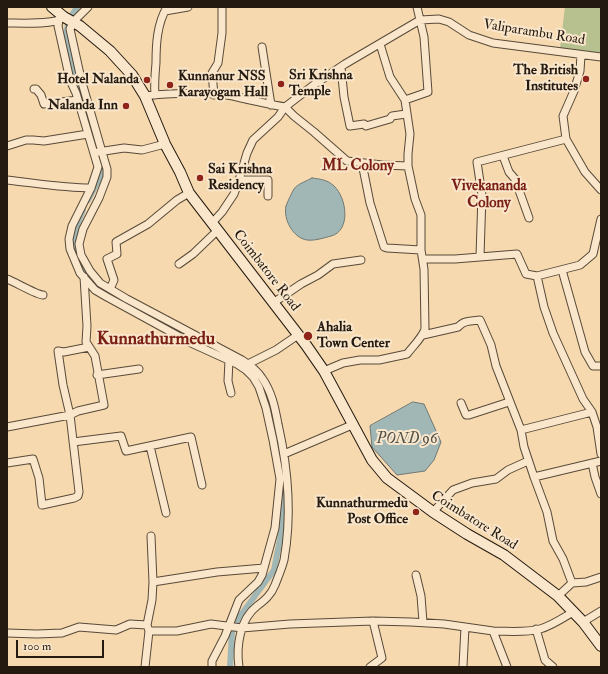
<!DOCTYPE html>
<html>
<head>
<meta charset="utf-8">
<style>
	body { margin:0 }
	#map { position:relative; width:608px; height:674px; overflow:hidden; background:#f6d9af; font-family:"IM FELL Double Pica",serif }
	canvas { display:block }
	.frame { position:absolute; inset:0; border:8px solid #241a10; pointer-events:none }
	.scale { position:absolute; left:16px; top:640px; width:88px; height:18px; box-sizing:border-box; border:2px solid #241a10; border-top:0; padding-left:5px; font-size:12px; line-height:14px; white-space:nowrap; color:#241a10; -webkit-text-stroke:3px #f9e6cb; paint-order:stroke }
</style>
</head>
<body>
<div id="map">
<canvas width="608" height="674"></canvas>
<div class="frame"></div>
<div class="scale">100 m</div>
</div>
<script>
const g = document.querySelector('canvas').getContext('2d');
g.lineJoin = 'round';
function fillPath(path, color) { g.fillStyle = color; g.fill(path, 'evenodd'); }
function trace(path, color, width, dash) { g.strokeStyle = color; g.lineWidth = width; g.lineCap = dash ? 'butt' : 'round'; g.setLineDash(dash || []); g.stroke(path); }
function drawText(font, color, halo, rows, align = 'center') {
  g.font = font + ' "IM FELL Double Pica",serif'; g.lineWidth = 4; g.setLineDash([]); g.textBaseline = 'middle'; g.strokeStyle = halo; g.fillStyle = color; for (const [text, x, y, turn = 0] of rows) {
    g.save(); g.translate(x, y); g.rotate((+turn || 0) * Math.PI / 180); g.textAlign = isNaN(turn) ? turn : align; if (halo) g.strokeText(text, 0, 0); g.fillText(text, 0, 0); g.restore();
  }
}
const green = new Path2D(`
	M565 7H601V53L560 48Z`);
const water = new Path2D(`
	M312 178C320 179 328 180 334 186 347 198 351 231 331 236 324 238 314 241 307 240 293 238 283 219 286 206 288 201 291 194 294 189 297 184 307 181 312 178Z
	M413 402 424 404 441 442 434 460 425 471 397 475 372 447 370 426Z`);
const canal = new Path2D(`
	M77 7 69 20 66 35 75 75 101 164 100 177 88 200
	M83 210C72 235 70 248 85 272 87 275 89 279 92 282 102 293 137 309 152 316
	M270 414 275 434
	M235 623 274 570 280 539 283 511 282 483
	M230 667 232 632`);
const street = new Path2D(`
	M88 7 73 22 70 29 81 79 104 159 107 169V177L99 198 83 229 79 244 81 255 90 271 100 283 127 299 242 360C250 365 257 370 262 378 272 392 275 408 278 424 288 468 292 515 284 560 282 568 278 577 275 585 271 595 265 600 257 606 240 619 236 646 239 667
	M165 11 188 7
	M59 20 58 26 70 80 76 93 98 167 91 188 72 226 69 239 70 249 80 273 95 290 107 297 191 343 237 364 246 370 253 377 259 387 266 408 273 440 280 479 275 528 262 575 258 582 239 600 225 636 212 661V667
	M7 23C18 23 54 25 62 18
	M380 44 390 77 405 100
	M262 47 271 105
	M341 67 344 97 350 126 364 124 366 126 390 119 392 116 406 114
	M34 89H36L41 95 44 104 78 100
	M155 95C154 84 155 74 156 63 156 44 157 24 167 7
	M214 95 212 73 218 63 222 33V7
	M145 96C169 93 210 92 233 96 250 100 267 104 285 107L315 84 345 64 420 20 417 7
	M566 139 585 172 601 190
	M7 146 26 140H33L44 141 88 134
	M98 152 124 148 142 150 165 144
	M503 156 509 172 515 179 529 218
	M362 163 370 203 384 247 387 248 421 250
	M7 180C35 183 63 188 91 188
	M239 180H268V196
	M212 223 222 212 234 194 239 180 247 153 253 140 278 117 285 107 294 116 314 132 347 161 382 165 408 166
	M480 256 482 195 477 162 566 139 563 116 574 91 580 71 581 55
	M423 259H455L517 254 526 274 537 276 544 307 553 333 583 399 592 412 597 427 601 454
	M179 264 193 254 218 230
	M562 270 585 352 593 366H601
	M537 276 580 265 593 254 601 219
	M7 279C15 282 37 295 43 295
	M110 289 114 280 107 259 117 254 116 242 148 224 177 200 189 193
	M273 303 301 284 318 275 333 264 361 260
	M423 335 458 327C464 320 472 321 480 320L491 345 496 366 521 430 524 447 534 477 601 461
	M229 360 228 381 231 393
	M248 364 276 350 298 335
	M324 371 343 363 360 360H379L407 354C413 346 422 338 425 329L424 269 421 250V215L415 199 408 166V154L410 134 405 100 428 92 424 37 420 20 439 19 449 22 469 35 493 43 601 57
	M97 375 139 369
	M461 403 466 415H469L509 402
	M7 427 70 415 78 411 104 405 95 356 86 342 87 326 84 277
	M521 430 592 412
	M73 442 121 436 126 451 191 437 202 485
	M150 446 166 513
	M284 454 352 425
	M7 463 33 459 39 478 42 505 74 498 78 496 79 492 70 415 63 385 58 351 64 352 89 347
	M592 463 595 477 601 494
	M534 477 547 512 553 541 563 559 572 583 586 582 601 577
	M433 512 453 490 472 483 496 479 508 470 528 461
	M416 575 421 596 423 622
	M153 582 217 572 264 568
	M558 596 572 583
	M583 622 601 611
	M147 625 152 600 153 582 151 536
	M536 629 545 660 553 667
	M7 633 37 634 62 633 79 627 116 630 130 624 147 625 149 631
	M463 666 465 627
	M145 667 149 631H177L211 624 242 628 290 624 373 621 411 622 444 624 493 631
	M370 667 382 658 373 621
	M507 667 493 631C508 631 525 633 540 629 551 626 563 618 573 612`);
const secondary = new Path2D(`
	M52 7 64 17 80 26 110 51 132 75 145 96 165 144 180 172 189 193 306 345 324 371 372 460 387 478 433 512 467 534 504 555 558 596 583 622 601 646`);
const markers = [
	[586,79,4,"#8f2418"],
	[147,80,4,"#8f2418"],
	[281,84,4,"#8f2418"],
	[170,85,4,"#8f2418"],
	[126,106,4,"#8f2418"],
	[200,178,4,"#8f2418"],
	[308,336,5,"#8f2418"],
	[416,512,4,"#8f2418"]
];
const streetNames = [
	["Valiparambu Road",534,33,9],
	["Coimbatore Road",266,271,52],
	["Coimbatore Road",474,521,32]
];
const poiNames = [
	["The British",578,71],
	["Institutes",578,87],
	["Sri Krishna",289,76,"left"],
	["Temple",289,92,"left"],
	["Kunnanur NSS",178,77,"left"],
	["Karayogam Hall",178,93,"left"],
	["Hotel Nalanda",139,80],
	["Nalanda Inn",118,106],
	["Sai Krishna",208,170,"left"],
	["Residency",208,186,"left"],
	["Ahalia",317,328,"left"],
	["Town Center",317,344,"left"],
	["Kunnathurmedu",408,504],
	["Post Office",408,520]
];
const neighbourhoodNames = [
	["ML Colony",358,167],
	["Vivekananda",489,187],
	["Colony",489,204]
];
const waterNames = [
	["POND 96",407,440]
];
const districtNames = [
	["Kunnathurmedu",156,340]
];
fillPath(green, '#b7c08f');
fillPath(water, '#a1b7b6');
trace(water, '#6f7874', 1);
trace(canal, '#a1b7b6', 6);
trace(street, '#584a38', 9);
trace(secondary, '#241a10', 12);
trace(street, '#f9e6cb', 7);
trace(secondary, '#f9e6cb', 10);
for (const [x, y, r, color] of markers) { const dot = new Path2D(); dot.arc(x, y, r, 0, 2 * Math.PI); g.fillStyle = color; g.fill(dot); trace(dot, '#f9e6cb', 1.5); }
drawText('14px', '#241a10', '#f9e6cb', streetNames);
drawText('bold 14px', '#241a10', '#f9e6cb', poiNames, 'right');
drawText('bold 15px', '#7a1f14', '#f9e6cb', neighbourhoodNames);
drawText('italic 15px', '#50514a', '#f9e6cb', waterNames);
drawText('bold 18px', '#7a1f14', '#f9e6cb', districtNames);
</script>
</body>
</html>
